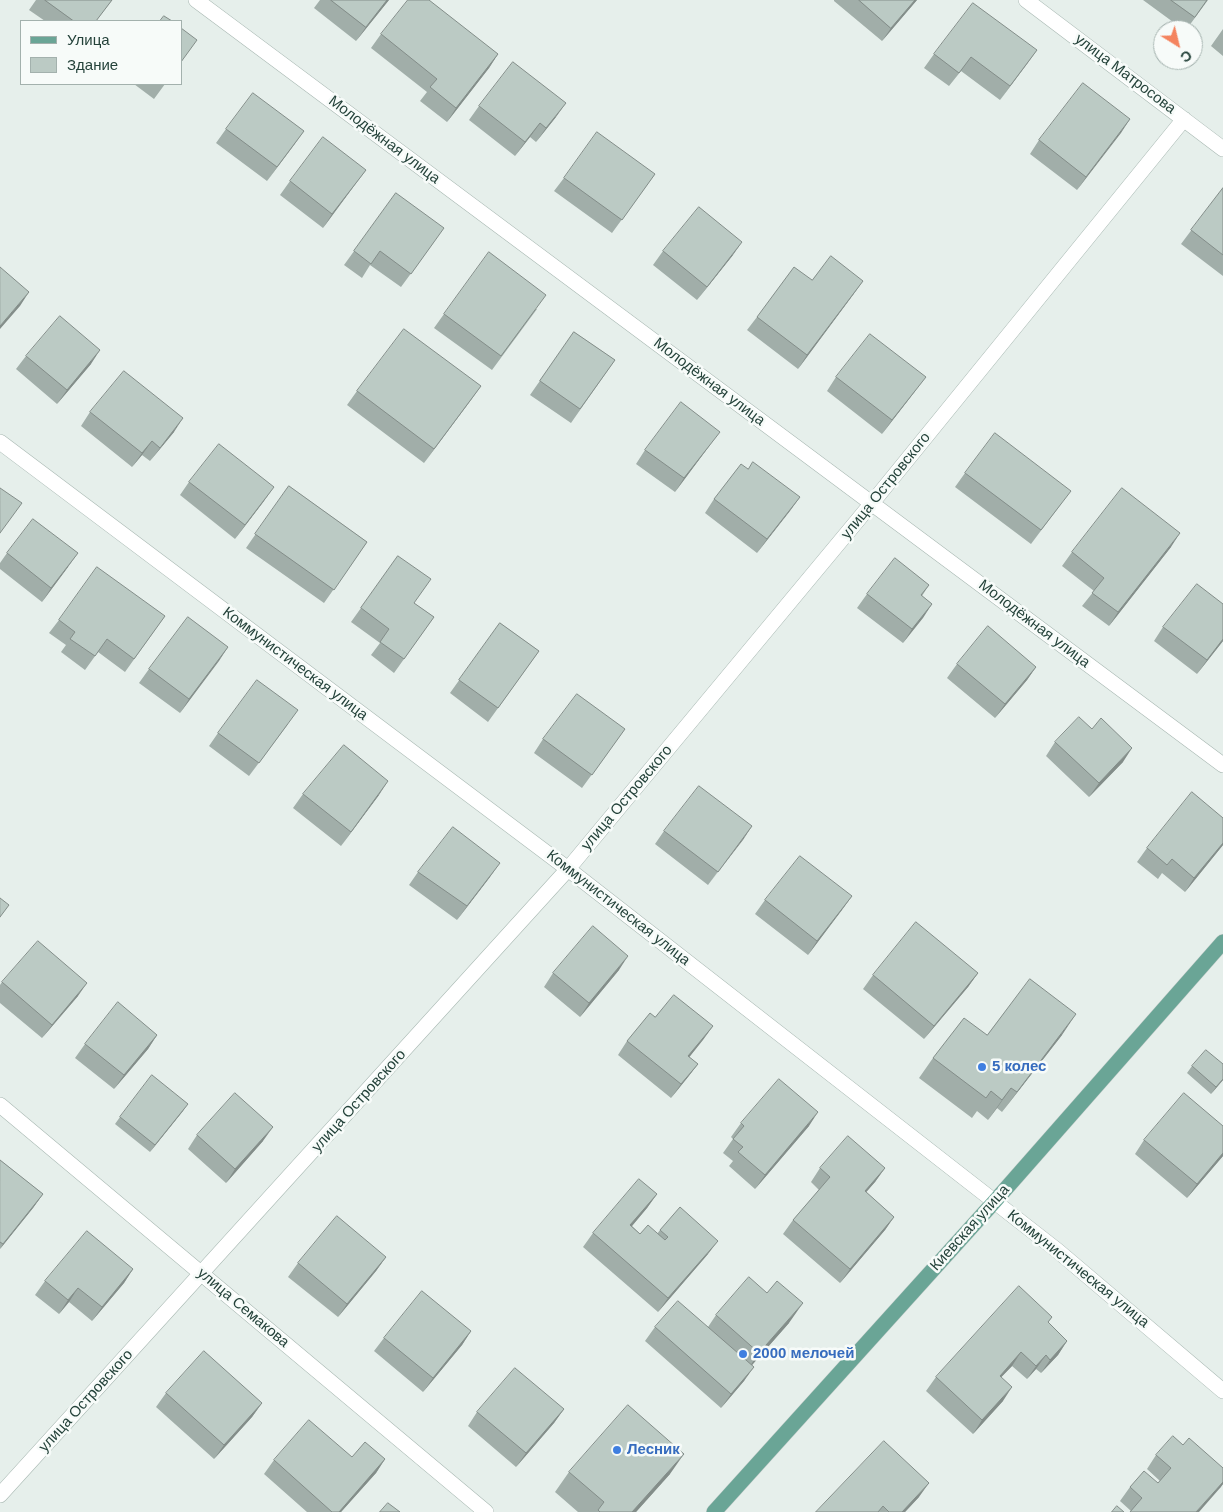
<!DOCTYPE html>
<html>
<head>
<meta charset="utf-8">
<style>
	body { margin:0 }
	#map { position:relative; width:1223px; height:1512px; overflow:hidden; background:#e6efeb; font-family:Arial,sans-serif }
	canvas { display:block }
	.legend { position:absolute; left:20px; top:20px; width:162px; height:65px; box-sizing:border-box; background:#f7fbf9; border:1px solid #a3b1ad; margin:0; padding:6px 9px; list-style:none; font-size:15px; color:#24423a }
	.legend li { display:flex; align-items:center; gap:10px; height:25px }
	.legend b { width:25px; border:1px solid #a3b1ad }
	.north { position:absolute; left:1153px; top:20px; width:50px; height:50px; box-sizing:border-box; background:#f7fbf9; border:1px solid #a3b1ad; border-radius:50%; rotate:144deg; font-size:14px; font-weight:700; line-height:20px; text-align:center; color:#24423a }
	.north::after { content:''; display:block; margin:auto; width:18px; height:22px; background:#f4845f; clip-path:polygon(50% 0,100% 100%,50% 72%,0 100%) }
</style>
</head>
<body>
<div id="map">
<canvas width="1223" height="1512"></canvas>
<ul class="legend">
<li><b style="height:6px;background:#6aa596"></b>Улица</li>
<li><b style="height:14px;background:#bbcac4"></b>Здание</li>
</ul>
<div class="north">С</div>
</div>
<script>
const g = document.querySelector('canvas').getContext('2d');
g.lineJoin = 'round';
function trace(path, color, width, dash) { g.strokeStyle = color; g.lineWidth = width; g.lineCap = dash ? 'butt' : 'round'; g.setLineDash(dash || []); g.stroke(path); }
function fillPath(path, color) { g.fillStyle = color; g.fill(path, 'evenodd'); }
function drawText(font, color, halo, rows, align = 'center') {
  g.font = font + ' Arial,sans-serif'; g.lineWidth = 5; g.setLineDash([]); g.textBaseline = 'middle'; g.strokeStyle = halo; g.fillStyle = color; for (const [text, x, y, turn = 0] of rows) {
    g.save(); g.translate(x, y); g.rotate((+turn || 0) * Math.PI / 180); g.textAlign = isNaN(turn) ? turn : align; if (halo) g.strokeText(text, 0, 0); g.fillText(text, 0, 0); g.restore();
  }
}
const minor = new Path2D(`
	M196 0 1223 765
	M1026 0 1223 149
	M0 442 568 869 1058 1251 1223 1391
	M0 1105 486 1512
	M0 1495 568 869 872 503 1184 119`);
const major = new Path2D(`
	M714 1512 995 1201 1223 942`);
const wall = new Path2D(`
	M36 0H112L96 21H45L29 10Z
	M320 0H389L356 41 314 8Z
	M834 0H917L882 41 834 1Z
	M1143 0H1208L1186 30H1184Z
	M1223 29V56L1211 46Z
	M381 34 498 54 489 68 447 122 420 101 427 92 371 48Z
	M1037 50 1000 100 961 71 949 86 924 68 934 54Z
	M134 84H165L154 99Z
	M479 106 556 117 536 142 530 137 515 156 469 120Z
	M1130 119 1077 190 1030 154 1039 140Z
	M226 129 304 131 267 181 216 143Z
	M366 170 323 228 280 195 290 181Z
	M655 174 612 233 554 191 564 178Z
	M1223 188V276L1181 244Z
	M396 193 434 242 401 287 370 265 362 278 344 265Z
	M663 251 733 255 697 300 653 265Z
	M812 280 863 281 798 369 747 330 757 317Z
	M537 309 492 370 434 328 444 314Z
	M574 332 615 360 571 423 530 395Z
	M26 356 91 364 57 404 16 369Z
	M836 377 916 390 882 434 827 391Z
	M481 386 424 463 347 405 357 391Z
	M90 412 174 432 150 461 142 455 132 467 81 426Z
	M710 445 675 492 636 464 645 450Z
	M748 469 800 497 757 553 705 513 714 499Z
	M965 473 1061 504 1031 544 955 487Z
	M189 482 264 501 235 539 180 495Z
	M289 486 367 542 324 603 246 548Z
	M1171 547 1109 626 1082 606 1094 591 1062 566 1072 552Z
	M7 553 68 567 42 602 0 569V563Z
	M398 556 414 603 434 617 394 673 371 655 380 643 351 622Z
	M929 585 922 596 932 604 903 643 857 608 867 594Z
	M165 616 125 672 98 652 85 670 61 652 66 645 49 633 59 620Z
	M500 623 539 651 488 722 450 693Z
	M1163 627 1223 641 1197 674 1154 641Z
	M228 647 180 713 139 683 149 669Z
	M957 664 1036 667 1027 680 995 718 947 678Z
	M288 724 249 776 209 746 218 733Z
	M625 729 582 788 534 753 543 739Z
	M1055 742 1123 762 1089 797 1046 756Z
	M303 794 379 795 341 846 293 808Z
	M752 826 708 885 655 844 664 831Z
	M1223 845 1185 892 1162 873 1158 879 1137 862 1147 848Z
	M418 872 490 877 457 920 409 885Z
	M852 896 808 955 755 914 765 900Z
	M619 970 580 1017 544 987 553 973Z
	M978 973 968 987 924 1039 863 989 873 975Z
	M2 982 78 996 42 1038 0 1003V985Z
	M655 1017 713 1026 689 1057 698 1064 688 1077 671 1098 618 1055 627 1041Z
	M157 1035 148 1049 114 1089 75 1058 85 1044Z
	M987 1035H1062L1002 1112 997 1108 988 1120 977 1111 972 1118 919 1078 933 1058Z
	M1223 1064V1080L1211 1094 1187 1073 1192 1066Z
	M183 1111 150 1152 115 1124 120 1117Z
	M741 1123 809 1126 755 1189 729 1166 733 1161 723 1153 733 1139 731 1137Z
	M1223 1126V1156L1187 1198 1135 1154 1144 1140Z
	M197 1135 263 1141 226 1183 188 1149Z
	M0 1160 43 1194 33 1208 0 1249Z
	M820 1168H885L875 1182 866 1192 894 1217 885 1230 840 1283 783 1234 793 1220 819 1190 811 1182Z
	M657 1194 647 1208 632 1226 640 1234H657L660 1230 708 1254 658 1312 583 1247 593 1233Z
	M386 1257 376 1271 338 1317 288 1277 298 1263Z
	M133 1269 124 1283 92 1321 69 1302 59 1314 35 1295 45 1281Z
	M716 1315 789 1323 752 1365 744 1381 721 1408 645 1341 655 1327H708Z
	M1052 1317 1048 1323 1067 1341 1058 1355 1041 1373 1036 1369 1027 1379 1012 1366 1001 1377 1003 1401 973 1434 926 1391 936 1377Z
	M471 1331 462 1345 423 1392 374 1351 384 1338Z
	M166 1393 262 1403 252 1417 214 1459 156 1407Z
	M564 1409 554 1423 516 1467 468 1426 477 1412Z
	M1183 1445 1223 1468V1484L1220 1488 1131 1511 1120 1501 1130 1487 1158 1483 1160 1481 1147 1469 1156 1455Z
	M352 1457 385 1459 376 1473 341 1512H307L264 1474 274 1460Z
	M569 1472 670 1474 636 1512H578L555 1492Z
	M919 1497 905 1512H816Z`);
const shadedWall = new Path2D(`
	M387 0H389L356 41 366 27Z
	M915 0H917L882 41 891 28Z
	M1037 50 1027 64 1000 100 1010 86Z
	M498 54 489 68 447 122 456 108Z
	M566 103 556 117 536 142 546 128Z
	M1130 119 1121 133 1077 190 1086 177Z
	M540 123 530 137 515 156 525 142Z
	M304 131 294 145 267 181 277 167Z
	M366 170 356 183 323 228 332 214Z
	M742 242 733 255 697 300 707 287Z
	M863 281 853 295 798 369 807 355Z
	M29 292 20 306 0 329V326Z
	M100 350 91 364 57 404 67 390Z
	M926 377 916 390 882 434 892 420Z
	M481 386 471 400 424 463 434 449Z
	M183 418 174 432 150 461 160 448Z
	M720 432 710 445 675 492 684 478Z
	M152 441 142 455 132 467 142 453Z
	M274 487 264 501 235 539 245 525Z
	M800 497 790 511 757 553 767 539Z
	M1180 533 1171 547 1109 626 1118 612Z
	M78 553 68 567 42 602 51 588Z
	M932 604 923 618 903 643 912 629Z
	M1223 639V641L1197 674 1207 660Z
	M228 647 219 661 180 713 189 699Z
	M1036 667 1027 680 995 718 1005 704Z
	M1132 748 1123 762 1089 797 1099 783Z
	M388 781 379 795 341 846 351 832Z
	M752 826 743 840 708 885 718 872Z
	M1223 843V845L1185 892 1194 878Z
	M500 863 490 877 457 920 467 906Z
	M852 896 842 910 808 955 817 941Z
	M628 956 619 970 580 1017 589 1003Z
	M978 973 968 987 924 1039 934 1026Z
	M87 983 78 996 42 1038 52 1025Z
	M1076 1014 1062 1035 1002 1112 1017 1092Z
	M713 1026 703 1040 679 1070 688 1056Z
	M157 1035 148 1049 114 1089 124 1075Z
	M698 1064 688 1077 671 1098 681 1084Z
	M1223 1079V1080L1211 1094 1216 1087Z
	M1011 1088 997 1108 988 1120 1002 1100Z
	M188 1104 183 1111 150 1152 155 1145Z
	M818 1112 809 1126 755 1189 765 1175Z
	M273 1127 263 1141 226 1183 235 1169Z
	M1223 1153V1156L1187 1198 1197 1184Z
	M885 1168 875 1182 855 1205 865 1191Z
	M43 1194 33 1208 0 1249 3 1244Z
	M657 1194 647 1208 621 1239 630 1225Z
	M894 1217 885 1230 840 1283 850 1269Z
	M718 1241 708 1254 658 1312 668 1298Z
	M386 1257 376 1271 338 1317 347 1304Z
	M133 1269 124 1283 92 1321 102 1307Z
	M78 1288 69 1302 59 1314 68 1300Z
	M803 1303 789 1323 745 1373 759 1353Z
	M471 1331 462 1345 423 1392 433 1378Z
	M1067 1341 1058 1355 1041 1373 1050 1360Z
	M1021 1352 1012 1366 990 1389 1000 1376Z
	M1046 1355 1036 1369 1027 1379 1036 1366Z
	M754 1367 744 1381 721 1408 731 1394Z
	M1012 1387 1003 1401 973 1434 982 1420Z
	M262 1403 252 1417 214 1459 224 1445Z
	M564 1409 554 1423 516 1467 526 1453Z
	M684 1454 670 1474 636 1512H632Z
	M385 1459 376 1473 341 1512H339Z
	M1223 1482V1484L1220 1488 1199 1512H1196Z
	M929 1483 919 1497 905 1512H902Z`);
const building = new Path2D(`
	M45 0H112L96 21H74Z
	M331 0H387L366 27Z
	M408 0H429L498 54 456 108 430 87 437 79 381 34Z
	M859 0H915L891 28Z
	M1171 0H1207L1195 17Z
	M973 3 1037 50 1010 86 971 57 959 73 934 54Z
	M164 16 172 21H160Z
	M181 28 197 40 181 62Z
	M513 62 566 103 546 128 540 123 525 142 479 106Z
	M1083 83 1130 119 1086 177 1039 140Z
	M253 93 304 131 277 167 226 129Z
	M597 132 655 174 622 220 564 178Z
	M323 137 366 170 332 214 290 181Z
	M1223 188V255L1191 230Z
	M396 193 444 228 411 274 380 251 371 264 354 251Z
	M699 207 742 242 707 287 663 251Z
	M489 252 546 295 501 356 444 314Z
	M831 256 863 281 807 355 757 317 794 267 812 280Z
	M0 267 29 292 0 326Z
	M60 316 100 350 67 390 26 356Z
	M404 329 481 386 434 449 357 391Z
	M574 332 615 360 580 409 540 381Z
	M870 334 926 377 892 420 836 377Z
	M124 371 183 418 160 448 152 441 142 453 90 412Z
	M681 402 720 432 684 478 645 450Z
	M995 433 1071 491 1041 530 965 473Z
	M219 444 274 487 245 525 189 482Z
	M753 462 800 497 767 539 714 499 741 464 748 469Z
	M289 486 367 542 334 590 255 534Z
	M0 488 22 503 0 533Z
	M1122 488 1180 533 1118 612 1092 593 1104 578 1072 552Z
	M33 519 78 553 51 588 7 553Z
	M398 556 431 579 414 603 434 617 404 659 380 642 389 629 361 608Z
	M895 558 929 585 921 595 932 604 912 629 867 594Z
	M97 567 165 616 134 659 107 639 95 656 70 639 75 632 59 620Z
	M1197 584 1223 604V639L1207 660 1163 627Z
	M188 617 228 647 189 699 149 669Z
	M500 623 539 651 498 708 459 680Z
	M988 626 1036 667 1005 704 957 664Z
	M257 680 298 710 259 763 218 733Z
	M577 694 625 729 592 775 543 739Z
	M1079 717 1092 729 1101 718 1132 748 1099 783 1055 742Z
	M344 745 388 781 351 832 303 794Z
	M699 786 752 826 718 872 664 831Z
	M1192 792 1223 818V843L1194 878 1172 859 1167 865 1147 848Z
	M453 827 500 863 467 906 418 872Z
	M800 856 852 896 817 941 765 900Z
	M0 898 9 905 0 917Z
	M916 922 978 973 934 1026 873 975Z
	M593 926 628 956 589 1003 553 973Z
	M38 941 87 983 52 1025 2 982Z
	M1030 979 1076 1014 1017 1092 1011 1088 1002 1100 991 1091 986 1098 933 1058 964 1018 987 1035Z
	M674 995 713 1026 688 1056 698 1064 681 1084 627 1041 650 1013 655 1017Z
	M118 1002 157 1035 124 1075 85 1044Z
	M1206 1050 1223 1064V1079L1216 1087 1192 1066Z
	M152 1075 188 1104 155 1145 120 1117Z
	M779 1079 818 1112 765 1175 738 1152 743 1147 733 1139 744 1126 741 1123Z
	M235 1093 273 1127 235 1169 197 1135Z
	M1184 1093 1223 1126V1153L1197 1184 1144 1140Z
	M848 1136 885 1168 865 1191 894 1217 850 1269 793 1220 830 1177 820 1168Z
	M0 1160 43 1194 3 1244 0 1242Z
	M639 1179 657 1194 630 1225 640 1234 648 1225 665 1240 668 1237 660 1230 680 1207 718 1241 668 1298 593 1233Z
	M337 1216 386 1257 347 1304 298 1263Z
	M87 1231 133 1269 102 1307 78 1288 68 1300 45 1281Z
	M749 1277 767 1293 777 1281 803 1303 759 1353 716 1315Z
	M1019 1286 1052 1317 1048 1322 1067 1341 1050 1360 1046 1355 1036 1366 1021 1352 1000 1376 1012 1387 982 1420 936 1377Z
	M422 1291 471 1331 433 1378 384 1338Z
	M678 1301 754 1367 731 1394 655 1327Z
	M204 1351 262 1403 224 1445 166 1393Z
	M515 1368 564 1409 526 1453 477 1412Z
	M628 1405 684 1454 632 1512H600L598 1510 604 1502 569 1472Z
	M309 1420 352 1457 365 1442 385 1459 339 1512H332L274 1460Z
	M1173 1436 1183 1445 1189 1438 1223 1468V1482L1196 1512H1130L1142 1498 1130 1487 1144 1471 1158 1483 1171 1468 1156 1455Z
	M884 1441 929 1483 902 1512H889L883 1506 878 1512H816Z
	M388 1503 400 1512H380Z
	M1117 1506 1124 1512H1112Z`);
const markers = [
	[982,1067,5,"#3f7fe0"],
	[743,1354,5,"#3f7fe0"],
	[617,1450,5,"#3f7fe0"]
];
const streetNames = [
	["улица Матросова",1125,74,37],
	["Молодёжная улица",384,140,37],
	["Молодёжная улица",709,382,37],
	["улица Островского",886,486,-51],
	["Молодёжная улица",1034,624,37],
	["Коммунистическая улица",295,664,37],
	["улица Островского",627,798,-50],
	["Коммунистическая улица",618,908,38],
	["улица Островского",359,1101,-48],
	["Киевская улица",970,1228,-48],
	["Коммунистическая улица",1078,1269,39],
	["улица Семакова",243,1308,40],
	["улица Островского",86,1401,-48]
];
const shopNames = [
	["5 колес",992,1067],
	["2000 мелочей",753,1354],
	["Лесник",627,1450]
];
trace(minor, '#a8b8b2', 16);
trace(major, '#c2cac8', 16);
trace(minor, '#fff', 15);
trace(major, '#6aa596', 15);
fillPath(wall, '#a1aea9');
fillPath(shadedWall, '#838d89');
fillPath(building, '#bbcac4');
trace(building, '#838d89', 1);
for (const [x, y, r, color] of markers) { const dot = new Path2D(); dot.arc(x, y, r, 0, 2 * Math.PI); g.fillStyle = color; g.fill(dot); trace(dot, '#f7fbf9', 2); }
drawText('15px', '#24423a', '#f7fbf9', streetNames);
drawText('bold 15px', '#366cbe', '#f7fbf9', shopNames, 'left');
</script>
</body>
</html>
